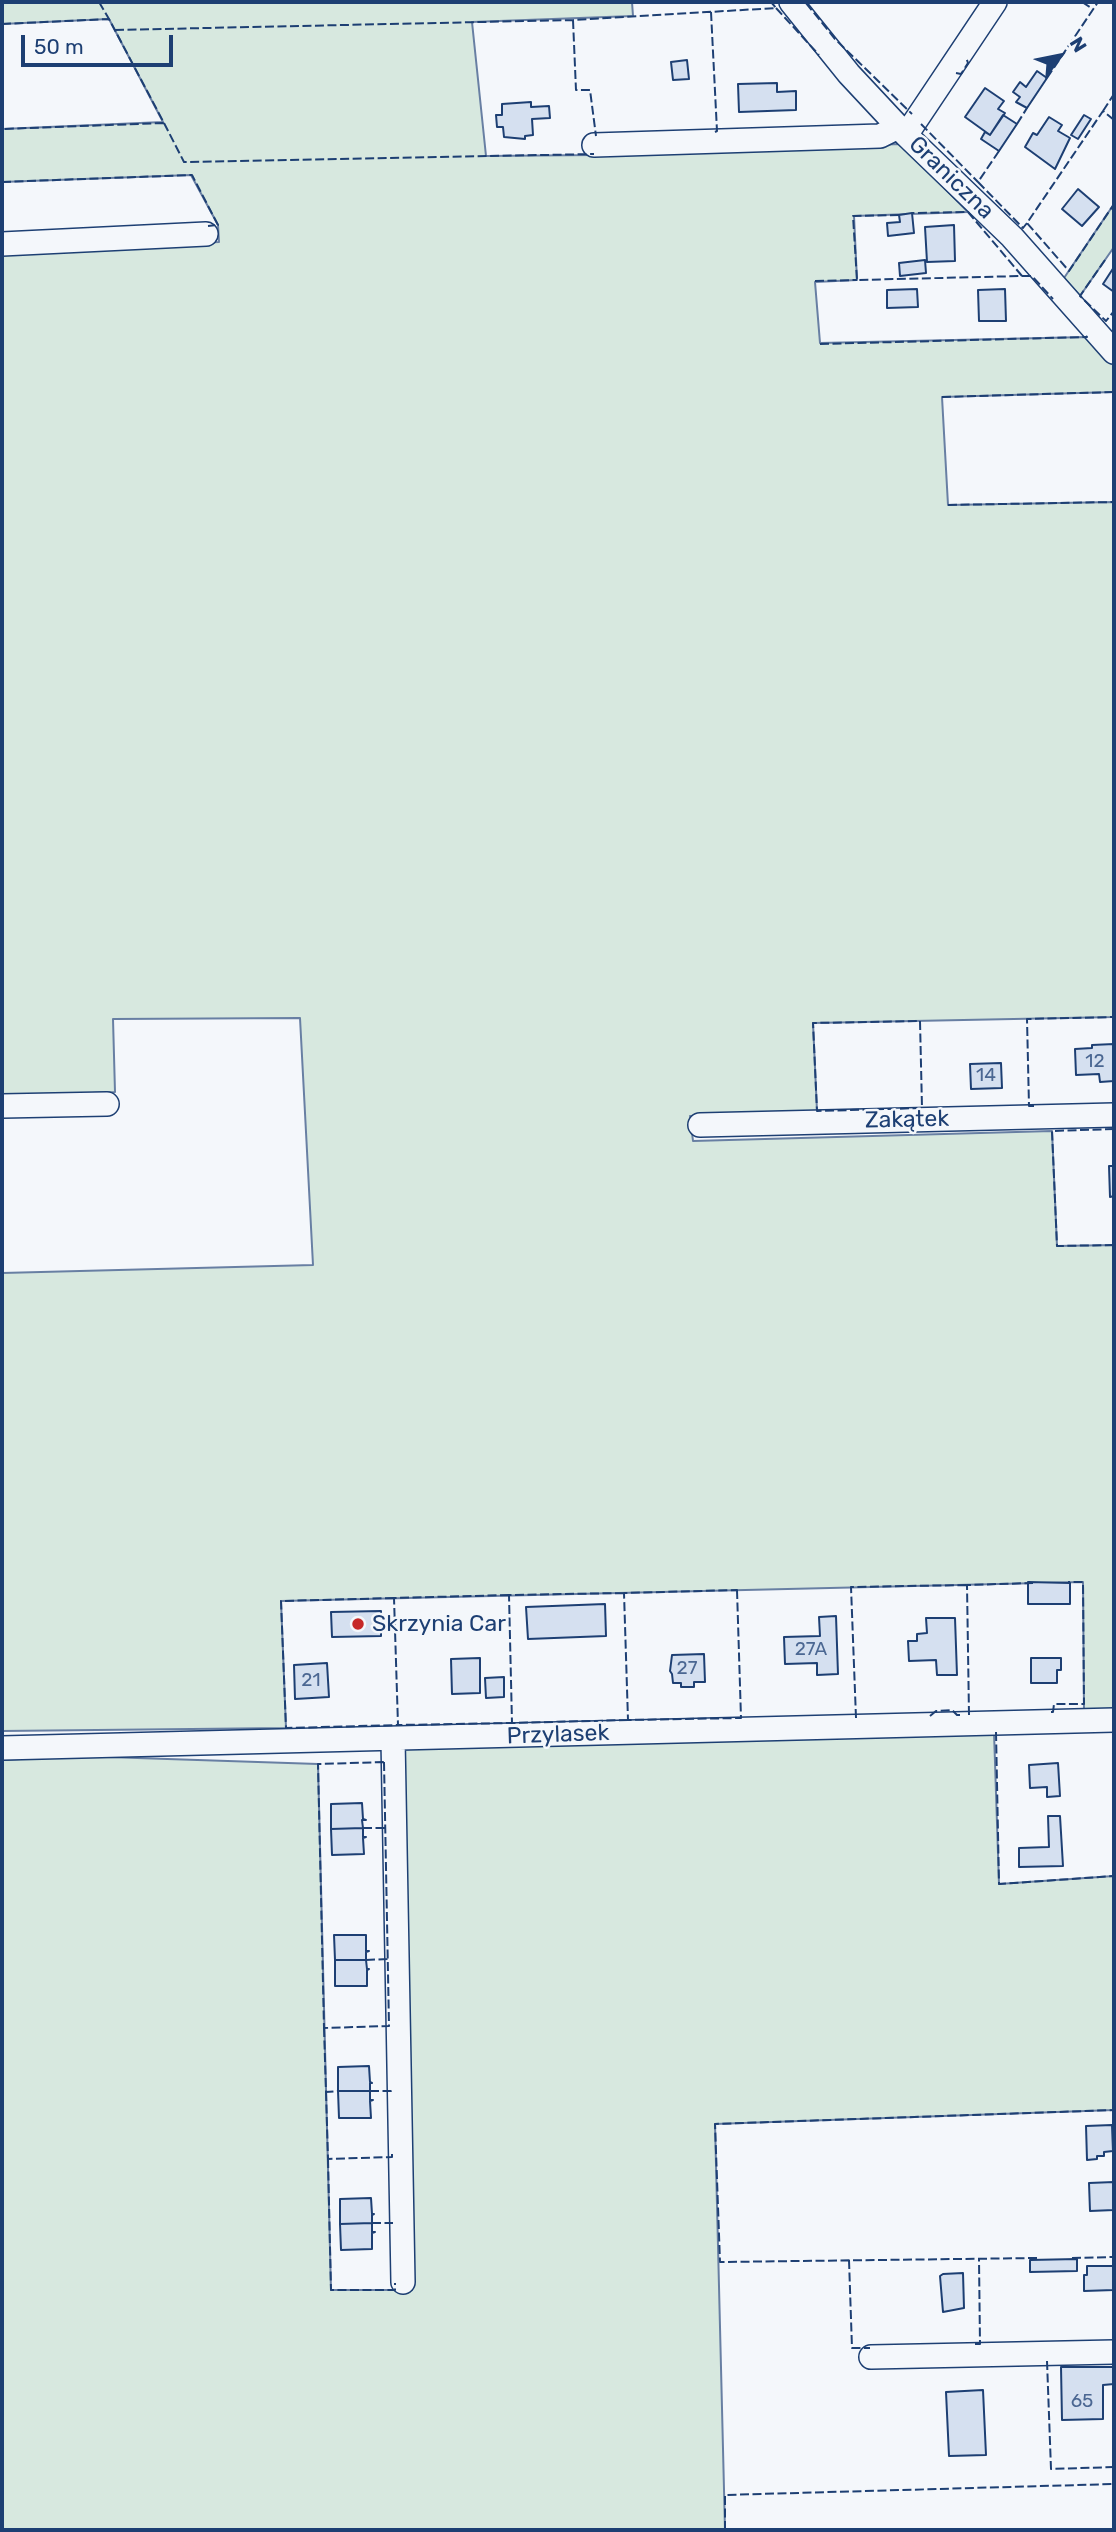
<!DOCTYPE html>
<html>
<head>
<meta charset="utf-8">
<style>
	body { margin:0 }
	#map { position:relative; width:1116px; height:2532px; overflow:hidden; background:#f4f7fb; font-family:Rubik,sans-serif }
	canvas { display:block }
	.frame { position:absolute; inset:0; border:4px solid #1d3f73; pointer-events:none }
	.north { position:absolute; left:1025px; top:21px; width:70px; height:70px; -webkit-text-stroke:5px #f4f7fb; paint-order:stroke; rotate:58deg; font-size:19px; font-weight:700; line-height:28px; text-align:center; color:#1d3f73 }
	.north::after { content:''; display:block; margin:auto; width:24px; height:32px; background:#1d3f73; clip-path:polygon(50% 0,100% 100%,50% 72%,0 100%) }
	.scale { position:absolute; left:21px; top:35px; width:152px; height:32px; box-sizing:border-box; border:4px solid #1d3f73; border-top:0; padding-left:9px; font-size:21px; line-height:24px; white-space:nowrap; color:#1d3f73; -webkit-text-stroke:5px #f4f7fb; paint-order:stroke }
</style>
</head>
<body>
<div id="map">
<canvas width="1116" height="2532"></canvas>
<div class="frame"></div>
<div class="north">N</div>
<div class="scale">50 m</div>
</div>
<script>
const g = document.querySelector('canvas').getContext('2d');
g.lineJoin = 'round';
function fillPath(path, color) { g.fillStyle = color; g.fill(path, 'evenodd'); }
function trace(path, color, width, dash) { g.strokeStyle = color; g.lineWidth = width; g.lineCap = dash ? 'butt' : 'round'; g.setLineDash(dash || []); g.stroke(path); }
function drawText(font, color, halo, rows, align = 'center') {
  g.font = font + ' Rubik,sans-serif'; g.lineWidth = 5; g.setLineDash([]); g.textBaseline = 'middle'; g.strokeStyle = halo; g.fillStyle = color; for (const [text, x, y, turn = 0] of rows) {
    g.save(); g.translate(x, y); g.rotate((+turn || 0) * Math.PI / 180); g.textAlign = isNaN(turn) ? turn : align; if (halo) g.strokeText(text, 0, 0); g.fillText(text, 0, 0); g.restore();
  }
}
const green = new Path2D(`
	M2 2H632L633 16 472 22 486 156 594 155 901 144 968 212 854 216 857 280 815 282 820 343 1087 337 1114 363V392L942 397 948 505 1114 502V1017L813 1023 817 1111 690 1116 693 1141 1052 1131 1057 1246 1114 1245V1711L1084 1712 1083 1582 281 1601 286 1728 2 1731V1273L313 1265 300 1018 113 1019 115 1092 2 1097V253L219 242 218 225 191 175 2 182V129L163 122 109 19 2 24Z
	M1114 204V247L1080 296 1064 278Z
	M994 1732 999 1884 1114 1876V2110L715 2124 725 2530H3L2 1760 77 1756 318 1764 331 2290H412L401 1746Z`);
const building = new Path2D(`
	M687 60 689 79 673 80 671 62Z
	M1037 71 1047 78 1027 108 1016 102 1020 97 1013 92 1020 82 1026 87Z
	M777 83V92L796 91V110L739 112 738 84Z
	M985 88 1004 101 998 109 1005 113 990 135 965 117Z
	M531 102V107L549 106 550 118 532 119 533 135 525 136V139L504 137 503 127H497L496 115H502V104Z
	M1003 115 1017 124 999 151 981 139 985 132 990 135Z
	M1084 115 1091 119 1078 139 1071 135Z
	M1049 117 1062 125 1058 131 1070 138 1055 169 1025 147 1033 133 1037 135Z
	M1078 189 1099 207 1082 226 1062 209Z
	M912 213 914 233 888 236 887 223 900 222 899 215Z
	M954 225 955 261 927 262 925 227Z
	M925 260 926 273 900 276 899 263Z
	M1114 267V292L1103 284Z
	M917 289 918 307 887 308V290Z
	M1005 289 1006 321H979L978 290Z
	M1114 1044V1081L1100 1082 1099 1074 1076 1075 1075 1049 1092 1048V1045Z
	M1001 1063 1002 1088 971 1089 970 1064Z
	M1109 1166H1114V1196L1110 1197Z
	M1028 1582 1070 1583V1604H1028Z
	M605 1604 606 1636 528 1639 526 1607Z
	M381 1611V1636L332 1637 331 1612Z
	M836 1616 838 1674 817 1675V1663L785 1664 784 1637 820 1636 819 1617Z
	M926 1618H955L957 1675H937L936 1660 909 1661 908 1641H917V1634L927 1633Z
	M704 1654 705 1682H694V1687H681V1683H673L672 1674 670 1671 672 1655Z
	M480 1658V1693L452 1694 451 1659Z
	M1031 1658H1061V1670H1057V1683H1031Z
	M327 1663 329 1697 295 1699 294 1665Z
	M504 1677V1697L486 1698 485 1678Z
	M1058 1763 1060 1796 1047 1797V1787L1030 1788 1029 1765Z
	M362 1803 363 1819 366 1820H362L363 1828 331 1829V1804Z
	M1048 1816H1060L1063 1866 1019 1867V1848L1049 1847Z
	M363 1828V1837H366L363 1838 364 1854 332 1855 331 1829Z
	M334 1935H366V1951H369L366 1952V1960H335Z
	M335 1960H366L367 1969H369L367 1970V1986H335Z
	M369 2066 370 2082 372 2083H370V2091H338V2067Z
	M338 2091H370V2100H373L370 2101 371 2118H339Z
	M1112 2125 1113 2151 1104 2152V2156H1097V2159L1087 2160 1086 2126Z
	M1114 2182V2210L1090 2211 1089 2183Z
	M371 2198 372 2214H374L372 2215V2223L340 2224V2199Z
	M372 2223V2232H375L372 2233V2249L341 2250 340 2224Z
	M1077 2259V2271L1030 2272V2260Z
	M1087 2266H1114V2290L1084 2291V2275H1087Z
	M963 2273 964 2308 943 2312 940 2276 943 2274Z
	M1061 2367H1114V2384L1103 2385V2419L1062 2420Z
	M983 2390 986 2455 949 2456 946 2392Z`);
const minor = new Path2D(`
	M791 2 849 74 906 135 1012 237 1114 352
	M906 135 995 2
	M594 145 880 136 898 127
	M2 244 206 234
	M2 1106 107 1104
	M700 1125 1114 1115
	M393 1739 403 2282
	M2 1748 1114 1720
	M871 2357 1114 2352`);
const fence = new Path2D(`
	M99 2 109 19
	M1082 2 1093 9
	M806 3 835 39 912 114
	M776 8 819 55
	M711 12 717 131 715 132
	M573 20 576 90H590L596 136
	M2 24 109 19 164 123 2 129
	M115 30 573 20 776 8 771 2
	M956 73 961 74 968 63 966 57
	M1047 78 1098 2
	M1103 111 1114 94
	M1114 120 1103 111 1027 223 1069 271 1114 204
	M164 123 184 162 594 154
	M921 124 978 182
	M1017 124 1027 108
	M999 151 978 182 1023 228 1027 223
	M2 182 192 175 218 225 208 226
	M899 215 853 216 857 280 1022 276 968 212 912 213
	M1105 260 1080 296 1106 321 1114 311
	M1022 276H1032L1053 299
	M815 281 857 280
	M820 344 1087 337 1086 336
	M942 397 1114 392
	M948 505 1114 502
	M920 1021 922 1108 817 1111 813 1023Z
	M1034 1106H1029L1027 1019 1114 1017
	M1114 1129 1052 1131 1057 1246 1114 1245
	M737 1590 741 1718 628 1720 624 1593Z
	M624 1593 509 1595 512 1723 628 1720
	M509 1595 394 1598 398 1725 512 1723
	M394 1598 281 1601 286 1728 398 1725
	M1051 1712H1053L1054 1704H1084L1083 1582H1068
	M969 1715 967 1585 1033 1583
	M930 1716 936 1711 952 1710 957 1715H960
	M856 1718 851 1587 967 1585
	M996 1732 999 1884 1114 1876
	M384 1762 389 2026 324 2028 318 1764Z
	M363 1828H385
	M366 1960 388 1959
	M324 2028 326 2092 338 2091
	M370 2091H391V2089
	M326 2092 328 2159 392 2157V2154
	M328 2159 331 2290H395V2283
	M372 2223H393
	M1037 2258 720 2262 715 2124 1114 2110
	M1072 2258 1114 2257
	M849 2260 852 2348H870
	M975 2344H980L979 2259
	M1047 2361 1051 2469 1114 2467
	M2 2482 3 2530
	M725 2530V2495L1114 2484`);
const markers = [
	[358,1624,7,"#c62828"]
];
const numberNames = [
	["12",1095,1062],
	["14",986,1076],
	["27A",811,1650],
	["27",687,1669],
	["21",311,1681],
	["65",1082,2402]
];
const streetNames = [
	["Graniczna",951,178,44],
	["Zakątek",907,1120,-1],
	["Przylasek",558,1735,-2]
];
const poiNames = [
	["Skrzynia Car",372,1624]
];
fillPath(green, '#d7e8df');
trace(green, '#687fa3', 2);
fillPath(building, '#d5e0f0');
trace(building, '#1d3f73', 2);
trace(minor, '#1d3f73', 26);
trace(minor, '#f4f7fb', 23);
trace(fence, '#1d3f73', 2, [9, 3.5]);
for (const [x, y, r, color] of markers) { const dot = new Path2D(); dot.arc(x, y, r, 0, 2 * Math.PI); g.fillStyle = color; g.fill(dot); trace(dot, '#f4f7fb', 2.5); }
drawText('19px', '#4b6792', null, numberNames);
drawText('23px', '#1d3f73', '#f4f7fb', streetNames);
drawText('23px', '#1d3f73', '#f4f7fb', poiNames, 'left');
</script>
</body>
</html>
